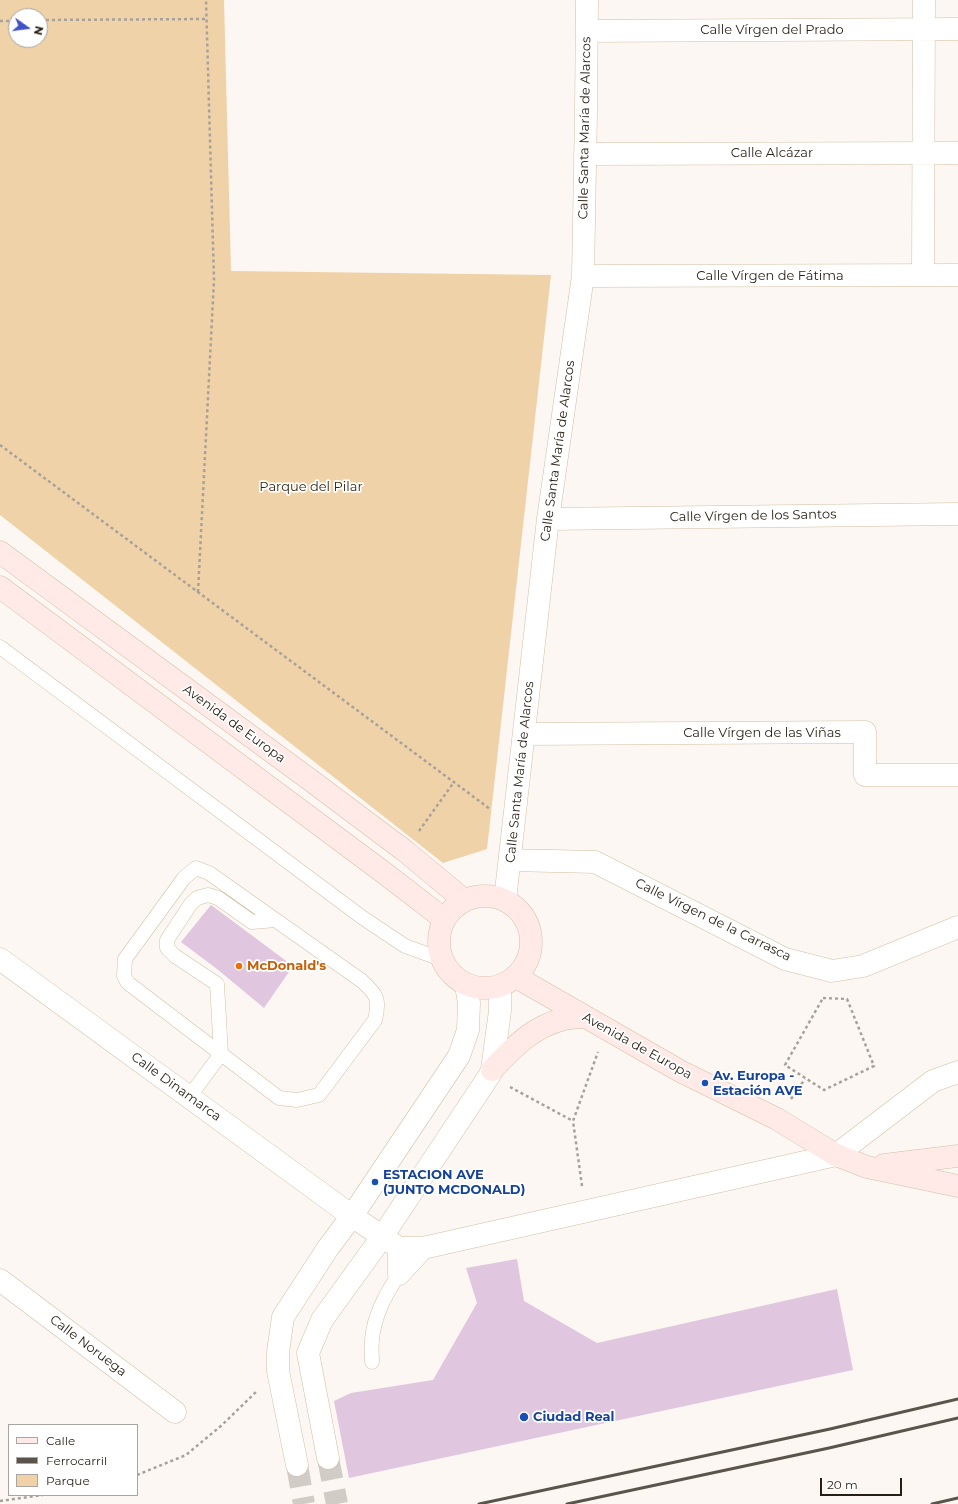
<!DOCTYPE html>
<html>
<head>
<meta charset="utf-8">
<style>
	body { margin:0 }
	#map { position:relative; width:958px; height:1504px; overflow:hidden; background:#fcf7f2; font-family:Montserrat,sans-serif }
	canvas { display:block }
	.legend { position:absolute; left:8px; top:1424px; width:130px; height:72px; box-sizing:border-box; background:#fff; border:1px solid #a9a5a1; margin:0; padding:5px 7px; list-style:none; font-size:12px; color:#271f14 }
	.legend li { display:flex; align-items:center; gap:8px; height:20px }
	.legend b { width:20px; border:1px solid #a9a5a1 }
	.north { position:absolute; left:8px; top:8px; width:40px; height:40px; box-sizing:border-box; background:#fff; border:1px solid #a9a5a1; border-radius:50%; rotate:104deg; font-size:11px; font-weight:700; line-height:16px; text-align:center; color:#271f14 }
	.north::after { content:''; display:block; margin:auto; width:14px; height:18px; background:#4052c6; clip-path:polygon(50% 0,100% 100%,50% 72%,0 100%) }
	.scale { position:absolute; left:820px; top:1478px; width:82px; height:18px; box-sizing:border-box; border:2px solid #271f14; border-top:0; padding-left:5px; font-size:12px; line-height:14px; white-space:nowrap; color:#271f14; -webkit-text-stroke:3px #fff; paint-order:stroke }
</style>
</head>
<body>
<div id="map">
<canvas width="958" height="1504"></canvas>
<ul class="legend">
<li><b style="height:5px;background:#ffeae8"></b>Calle</li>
<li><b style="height:5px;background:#5b544b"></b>Ferrocarril</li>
<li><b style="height:11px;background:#efd2a8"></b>Parque</li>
</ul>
<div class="north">N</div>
<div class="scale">20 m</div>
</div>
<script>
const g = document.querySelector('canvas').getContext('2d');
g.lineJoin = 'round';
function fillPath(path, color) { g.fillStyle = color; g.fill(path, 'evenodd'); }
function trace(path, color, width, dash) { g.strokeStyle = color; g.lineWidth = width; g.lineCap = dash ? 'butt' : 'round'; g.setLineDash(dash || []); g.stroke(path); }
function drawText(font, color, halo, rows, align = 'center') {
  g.font = font + ' Montserrat,sans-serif'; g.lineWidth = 3.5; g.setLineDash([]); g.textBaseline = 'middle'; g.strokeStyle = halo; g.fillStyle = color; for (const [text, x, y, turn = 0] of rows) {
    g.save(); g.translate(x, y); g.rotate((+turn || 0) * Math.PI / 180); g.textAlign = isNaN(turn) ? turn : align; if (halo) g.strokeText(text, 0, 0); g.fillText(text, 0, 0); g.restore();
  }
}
const green = new Path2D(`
	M0 0H224L231 271 551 275 487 849 443 863 0 515ZM16 16H40V40H16Z`);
const building = new Path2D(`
	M211 905 293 966 264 1008 217 969 181 942Z
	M517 1259 524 1301 597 1343 837 1289 853 1370 349 1478 334 1401 351 1393 433 1380 477 1303 466 1268Z`);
const streetTunnel = new Path2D(`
	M328 1458 337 1504
	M297 1465 304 1504`);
const path = new Path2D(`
	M40 20 207 19
	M0 21H16
	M0 445 490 809
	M198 592 214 280 206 0
	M419 831 454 782
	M823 998 847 999 874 1066 824 1090 785 1065Z
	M510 1087 573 1121
	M791 1099 805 1079
	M582 1186 573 1121 598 1052
	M137 1475 186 1455 222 1425 256 1392
	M0 1501 43 1495`);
const lane = new Path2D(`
	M0 647 363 918 405 946 441 959
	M196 868 209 873 362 981C377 995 380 999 375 1020L319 1095 297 1100 279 1098 128 983 124 976 125 959 184 878Z
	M189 1097 221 1054 217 984 175 956 167 948V940L190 905 197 898 208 895 218 898 252 922 276 920
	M372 1362C372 1355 371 1347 372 1340 374 1315 386 1294 399 1274`);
const street = new Path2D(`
	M587 31 958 29
	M585 154 958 153
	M923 275 924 0
	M583 276 958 275
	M548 519 958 514
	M524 734 865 732V775H958
	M510 860 595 862 785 959 832 971 863 966 958 927
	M505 900 548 519 583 276 586 113 587 0
	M0 959 352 1216 399 1248V1274L423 1248
	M399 1248H423L836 1155 933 1081 958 1072
	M0 1280 175 1412
	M328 1458 308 1353 322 1320 382 1237 489 1076 492 1070 500 1011V987
	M297 1465 278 1371V1352L283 1317 328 1248 352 1216 459 1056 468 1030 469 1003 466 985`);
const secondary = new Path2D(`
	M0 552 313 782 405 851 464 900
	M0 587 387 875 444 919
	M439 942a46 46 0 1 1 92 0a46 46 0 1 1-92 0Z
	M516 977 680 1071 777 1119 836 1155 867 1167 958 1186
	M492 1070C514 1047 532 1027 564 1019 571 1017 579 1018 586 1017
	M884 1165 958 1156`);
const rail = new Path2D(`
	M479 1504 830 1429 958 1399
	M567 1504 829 1448 958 1418
	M932 1504 958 1498`);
const markers = [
	[239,966,4,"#e8710a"],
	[705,1083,4,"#1a4fb4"],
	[375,1182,4,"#1a4fb4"],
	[524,1417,5,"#1a4fb4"]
];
const streetNames = [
	["Calle Vírgen del Prado",772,30],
	["Calle Santa María de Alarcos",585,128,-89],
	["Calle Alcázar",772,153],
	["Calle Vírgen de Fátima",770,276],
	["Calle Santa María de Alarcos",558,451,-82],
	["Calle Vírgen de los Santos",753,516,-1],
	["Avenida de Europa",234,724,36],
	["Calle Vírgen de las Viñas",762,733],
	["Calle Santa María de Alarcos",520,772,-84],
	["Calle Vírgen de la Carrasca",713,920,26],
	["Avenida de Europa",637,1046,29],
	["Calle Dinamarca",176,1087,36],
	["Calle Noruega",88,1346,37]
];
const parkNames = [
	["Parque del Pilar",311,487]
];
const foodNames = [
	["McDonald's",247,966]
];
const transitNames = [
	["Av. Europa -",713,1076],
	["Estación AVE",713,1091],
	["ESTACION AVE",383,1175],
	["(JUNTO MCDONALD)",383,1190],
	["Ciudad Real",533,1417]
];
fillPath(green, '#efd2a8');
fillPath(building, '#e0c6de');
trace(streetTunnel, '#d1ccc6', 22, [22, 11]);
trace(lane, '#d3bfa3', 15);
trace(street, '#d3bfa3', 23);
trace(secondary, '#d3bfa3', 23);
trace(path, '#a7a19a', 2.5, [3, 3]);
trace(lane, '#fff', 14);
trace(street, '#fff', 22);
trace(secondary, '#ffeae8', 22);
trace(rail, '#5b544b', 3);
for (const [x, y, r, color] of markers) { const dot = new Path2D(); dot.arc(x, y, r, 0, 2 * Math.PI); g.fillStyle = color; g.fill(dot); trace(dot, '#fff', 1.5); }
drawText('13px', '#271f14', '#fff', streetNames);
drawText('13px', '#35260f', '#fff', parkNames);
drawText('bold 13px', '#c56008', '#fff', foodNames, 'left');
drawText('bold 13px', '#164399', '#fff', transitNames, 'left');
</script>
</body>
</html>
